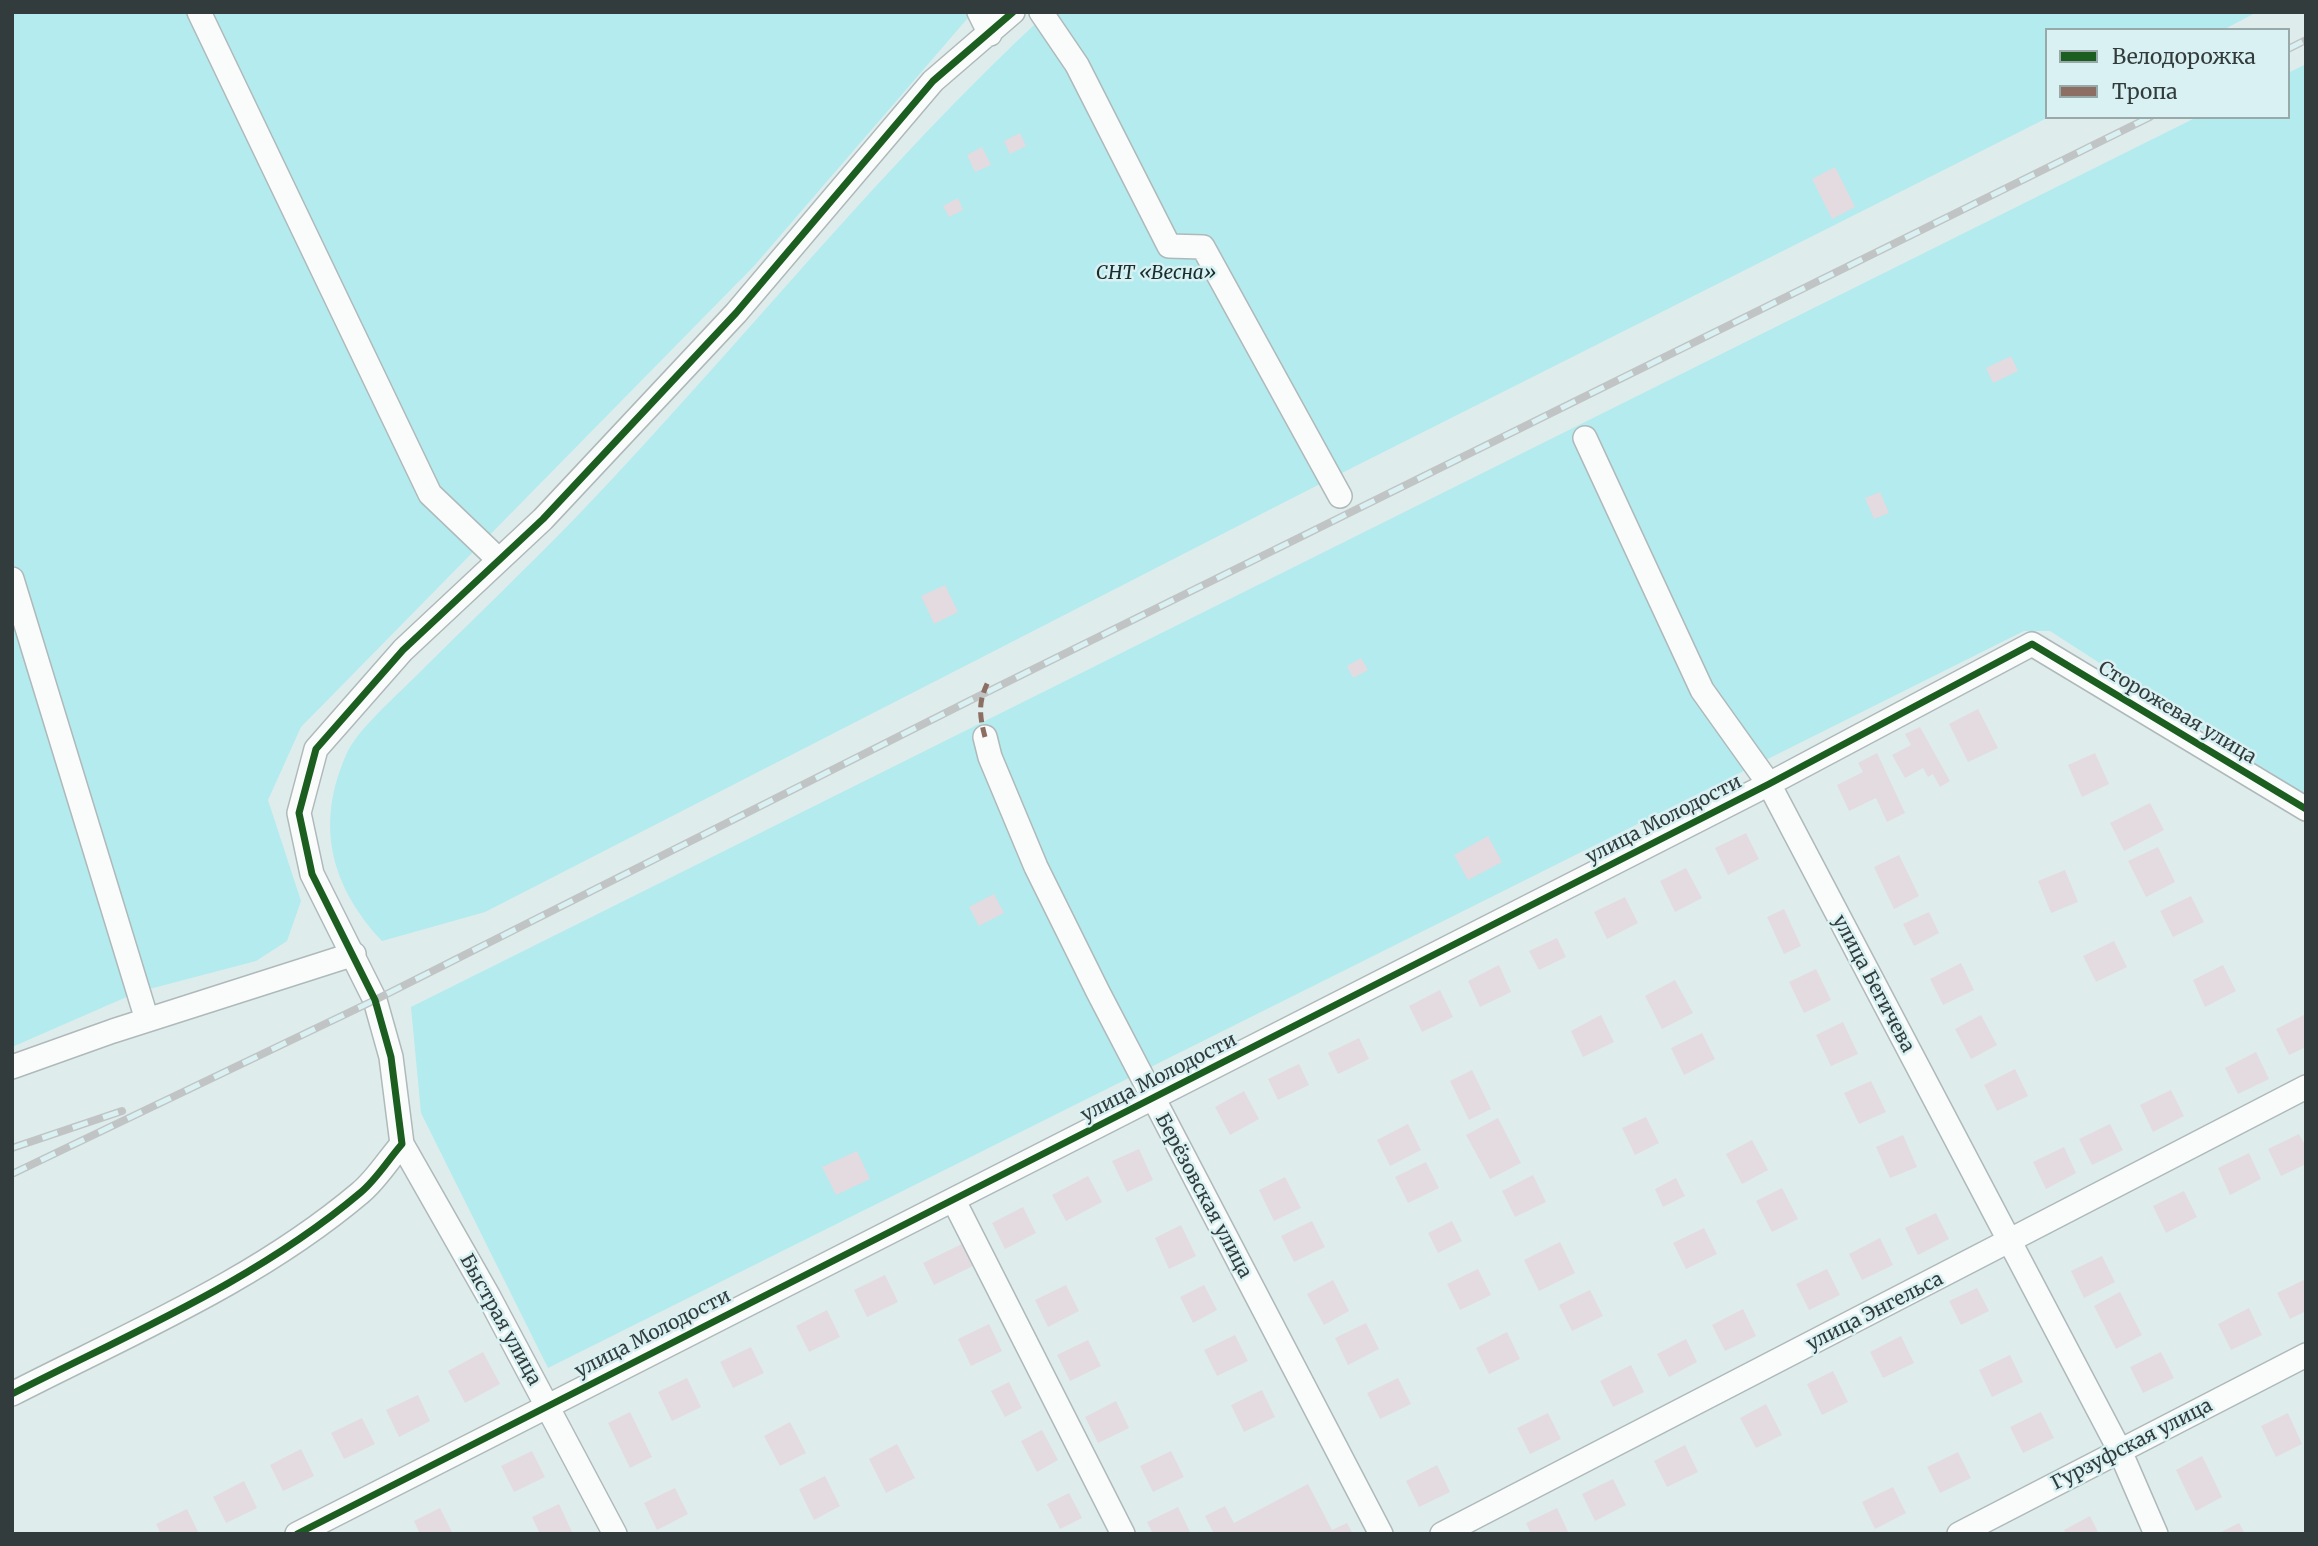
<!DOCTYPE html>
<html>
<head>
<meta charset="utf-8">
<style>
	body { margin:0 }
	#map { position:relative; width:2318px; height:1546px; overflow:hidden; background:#dfecec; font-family:Merriweather,serif }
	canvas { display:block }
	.frame { position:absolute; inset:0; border:14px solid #333c3c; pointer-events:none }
	.legend { position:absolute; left:2045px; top:28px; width:245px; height:91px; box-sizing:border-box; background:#d9f1f2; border:2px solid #97a9a9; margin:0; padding:9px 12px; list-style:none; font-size:21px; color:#333c3c }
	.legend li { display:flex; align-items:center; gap:14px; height:35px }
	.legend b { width:35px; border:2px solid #97a9a9 }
</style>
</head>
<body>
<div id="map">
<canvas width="2318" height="1546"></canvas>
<div class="frame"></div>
<ul class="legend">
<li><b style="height:9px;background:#1b5e20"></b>Велодорожка</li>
<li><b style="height:9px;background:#8d6e63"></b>Тропа</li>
</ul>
</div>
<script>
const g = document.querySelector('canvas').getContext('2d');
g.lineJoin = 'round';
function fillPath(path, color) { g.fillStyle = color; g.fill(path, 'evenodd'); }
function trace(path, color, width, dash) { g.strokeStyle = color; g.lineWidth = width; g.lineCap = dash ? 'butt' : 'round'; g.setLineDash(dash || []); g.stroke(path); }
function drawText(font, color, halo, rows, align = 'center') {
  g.font = font + ' Merriweather,serif'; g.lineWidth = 5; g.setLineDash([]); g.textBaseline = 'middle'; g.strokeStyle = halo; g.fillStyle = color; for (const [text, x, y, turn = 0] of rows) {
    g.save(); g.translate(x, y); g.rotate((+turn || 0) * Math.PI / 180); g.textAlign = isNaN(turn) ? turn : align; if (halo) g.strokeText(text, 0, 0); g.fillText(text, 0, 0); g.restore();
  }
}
const green = new Path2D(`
	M12 12H973L754 266 301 727 268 800 301 901 287 941 256 961 138 992 12 1047Z
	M1048 12H2257L2223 30H2047L2049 117 1314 487 485 912 382 941C331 886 315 826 346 755 356 731 396 696 415 677 470 622 527 568 581 512 739 347 880 167 1048 12Z
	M2306 64V796L2050 631H2024L548 1368 421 1113 411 1007 2197 117H2288V73Z`);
const building = new Path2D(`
	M1020 133 1026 146 1010 154 1004 141Z
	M982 147 991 165 975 172 967 155Z
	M1835 167 1855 207 1832 219 1812 179Z
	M958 198 963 210 949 217 943 206Z
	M2011 356 2018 371 1993 383 1986 368Z
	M1880 492 1889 513 1874 519 1865 498Z
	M945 585 958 612 934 624 921 596Z
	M1361 658 1368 670 1353 678 1347 666Z
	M1978 709 1998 748 1968 762 1949 724Z
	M1920 727 1950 781 1940 787 1933 774 1928 777 1923 768 1905 778 1892 755 1911 745 1905 734Z
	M1877 753 1905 813 1887 822 1876 798 1849 811 1837 785 1863 772 1858 763Z
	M2095 753 2109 784 2082 797 2068 765Z
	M2150 803 2164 830 2124 851 2110 823Z
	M1746 833 1759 859 1728 875 1715 848Z
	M1488 836 1502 862 1468 880 1454 855Z
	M2158 847 2175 882 2146 897 2128 861Z
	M1899 855 1919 896 1894 909 1874 867Z
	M1686 868 1702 898 1675 912 1660 881Z
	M2065 870 2078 902 2051 913 2038 881Z
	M994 894 1004 913 979 926 969 907Z
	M2191 896 2204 922 2173 937 2160 911Z
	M1625 897 1638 923 1607 939 1594 912Z
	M1784 909 1801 946 1784 954 1767 917Z
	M1929 912 1939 933 1914 946 1903 924Z
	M1557 938 1566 957 1539 970 1529 951Z
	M2114 941 2127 967 2096 982 2083 956Z
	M1961 963 1974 990 1943 1005 1930 979Z
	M1499 965 1511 992 1480 1007 1468 981Z
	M2223 965 2236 991 2205 1007 2193 980Z
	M1816 969 1831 1000 1804 1013 1789 982Z
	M1675 980 1693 1013 1662 1029 1645 996Z
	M1440 990 1453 1017 1422 1032 1409 1006Z
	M2306 1014V1047L2289 1055 2276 1029Z
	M1601 1015 1614 1042 1583 1057 1571 1031Z
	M1981 1015 1997 1045 1971 1059 1955 1029Z
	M1843 1022 1858 1054 1831 1066 1816 1035Z
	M1702 1033 1715 1059 1684 1075 1671 1048Z
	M1359 1038 1369 1059 1338 1074 1328 1053Z
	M2256 1052 2269 1079 2238 1094 2225 1068Z
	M1299 1064 1309 1085 1278 1100 1268 1079Z
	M2015 1069 2028 1096 1997 1111 1984 1085Z
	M1472 1070 1491 1109 1469 1120 1450 1081Z
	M1871 1081 1886 1112 1859 1124 1844 1093Z
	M2171 1090 2184 1116 2153 1132 2140 1105Z
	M1244 1091 1259 1119 1230 1135 1215 1107Z
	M1646 1117 1659 1143 1635 1155 1622 1128Z
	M1498 1118 1521 1163 1490 1179 1466 1135Z
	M1408 1124 1421 1150 1390 1166 1377 1140Z
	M2110 1124 2123 1150 2092 1165 2079 1139Z
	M2299 1134 2306 1147V1164L2281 1176 2268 1149Z
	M1903 1135 1917 1167 1890 1178 1876 1147Z
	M1752 1140 1768 1170 1742 1184 1726 1154Z
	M2064 1147 2076 1173 2046 1189 2033 1162Z
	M1139 1149 1153 1180 1127 1192 1112 1161Z
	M857 1151 870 1179 836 1195 822 1167Z
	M2249 1153 2261 1179 2230 1195 2218 1168Z
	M1426 1162 1439 1188 1408 1203 1395 1177Z
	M1533 1175 1546 1202 1515 1217 1502 1191Z
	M1088 1176 1102 1202 1066 1221 1052 1195Z
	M1285 1177 1301 1208 1274 1221 1259 1190Z
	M1676 1178 1685 1196 1663 1207 1655 1189Z
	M1782 1188 1798 1219 1772 1232 1756 1201Z
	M2184 1191 2197 1217 2166 1233 2153 1206Z
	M1023 1207 1036 1233 1005 1249 992 1223Z
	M1936 1213 1949 1239 1918 1255 1905 1228Z
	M1312 1221 1325 1247 1294 1262 1281 1236Z
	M1452 1221 1462 1241 1438 1253 1428 1233Z
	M1181 1225 1196 1256 1169 1269 1155 1238Z
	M1704 1228 1717 1254 1686 1269 1673 1243Z
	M1880 1238 1893 1265 1862 1280 1849 1254Z
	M1560 1242 1575 1273 1539 1291 1524 1260Z
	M964 1243 975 1265 934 1285 923 1263Z
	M2102 1256 2115 1282 2084 1298 2071 1271Z
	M1478 1269 1491 1295 1460 1310 1447 1284Z
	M1827 1269 1840 1295 1809 1310 1796 1284Z
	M885 1275 898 1302 867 1317 854 1290Z
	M2306 1279V1311L2290 1319 2277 1293Z
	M1333 1280 1349 1311 1324 1325 1307 1294Z
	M1066 1285 1079 1311 1048 1327 1035 1300Z
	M1204 1285 1217 1310 1193 1323 1180 1297Z
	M1977 1288 1989 1311 1961 1325 1949 1301Z
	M1590 1290 1603 1316 1572 1331 1559 1305Z
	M2120 1292 2142 1335 2116 1349 2094 1306Z
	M2249 1308 2262 1335 2231 1350 2218 1324Z
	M1743 1309 1756 1336 1725 1351 1712 1325Z
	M827 1310 840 1337 809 1352 796 1326Z
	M1366 1323 1379 1349 1348 1365 1335 1338Z
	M989 1324 1002 1351 971 1366 958 1339Z
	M1507 1332 1520 1359 1489 1374 1476 1348Z
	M1235 1335 1248 1361 1217 1376 1204 1350Z
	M1901 1336 1914 1363 1883 1378 1870 1352Z
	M1686 1339 1697 1362 1669 1377 1657 1354Z
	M1088 1340 1101 1366 1070 1381 1057 1355Z
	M751 1347 764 1373 733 1388 720 1362Z
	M483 1352 500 1384 465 1403 448 1371Z
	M2161 1352 2174 1378 2143 1393 2130 1367Z
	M2010 1355 2023 1382 1992 1397 1979 1370Z
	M1631 1365 1644 1392 1613 1407 1600 1381Z
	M1833 1371 1848 1402 1822 1415 1807 1384Z
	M687 1378 701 1407 672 1421 658 1392Z
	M1398 1378 1411 1404 1380 1419 1367 1393Z
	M1009 1382 1022 1408 1005 1417 991 1391Z
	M1262 1390 1275 1417 1244 1432 1231 1405Z
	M418 1395 430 1421 399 1437 386 1410Z
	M1116 1401 1129 1428 1098 1443 1085 1417Z
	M1766 1404 1782 1435 1756 1448 1740 1418Z
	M630 1412 652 1457 630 1468 608 1423Z
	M2041 1412 2054 1438 2023 1453 2010 1427Z
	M1548 1413 1561 1439 1530 1454 1517 1428Z
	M2288 1413 2302 1444 2276 1457 2261 1426Z
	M362 1418 375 1444 344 1459 331 1433Z
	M790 1422 806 1453 780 1466 764 1436Z
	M1042 1430 1058 1460 1037 1472 1021 1441Z
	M897 1444 915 1478 886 1493 869 1459Z
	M1685 1445 1698 1472 1667 1487 1654 1461Z
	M301 1449 314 1476 283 1491 270 1465Z
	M532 1451 545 1477 514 1492 501 1466Z
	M1171 1451 1184 1477 1153 1492 1140 1466Z
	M1958 1452 1971 1478 1940 1493 1927 1467Z
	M2202 1456 2222 1497 2196 1511 2176 1470Z
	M1437 1465 1450 1492 1419 1507 1406 1481Z
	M825 1476 840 1506 814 1520 799 1489Z
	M1613 1479 1626 1505 1595 1521 1582 1494Z
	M244 1481 257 1508 226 1523 213 1497Z
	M1308 1484 1332 1530 1347 1523 1353 1534H1214L1205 1516 1225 1506 1234 1523Z
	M1893 1487 1906 1513 1875 1529 1862 1502Z
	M675 1488 688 1514 657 1530 644 1503Z
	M1069 1493 1082 1518 1060 1529 1047 1504Z
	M559 1504 573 1534H540L532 1517Z
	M1178 1507 1191 1534H1153L1147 1522Z
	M440 1508 453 1534H420L414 1521Z
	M1557 1508 1569 1534H1531L1526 1523Z
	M187 1509 199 1534H161L156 1524Z
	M2090 1516 2099 1534H2066L2064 1530Z
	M2239 1523 2245 1534H2217Z`);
const street = new Path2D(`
	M199 12 430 494 499 560
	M979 12 990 34
	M1041 12 1077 65 1169 246 1203 247 1340 496
	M1585 438 1702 690 1769 784 2120 1451 2156 1534
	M12 579 147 1020
	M985 737 990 757 1036 867 1098 992 1381 1534
	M12 1067 113 1031 354 954
	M402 1144 489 1297 615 1534
	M954 1201 1123 1534
	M12 1394C131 1333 257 1280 360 1193 376 1180 388 1160 402 1144L391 1057 375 1000 312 874 299 813 316 749 403 650 543 519 736 313 933 81 1013 12
	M297 1534 1769 784 2032 644 2306 809
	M1442 1534 2306 1087
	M1959 1534 2306 1355`);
const rail = new Path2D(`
	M2288 49 2306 40
	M12 1148 122 1111
	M12 1174 375 1000 981 695 2150 117`);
const quiet = new Path2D(`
	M985 737C979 714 978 701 989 680`);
const cycleway = new Path2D(`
	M12 1394C131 1333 257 1280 360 1193 376 1180 388 1160 402 1144L391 1057 375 1000 312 874 299 813 316 749 403 650 543 519 736 313 933 81 1013 12
	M297 1534 1769 784 2032 644 2306 809`);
const parkNames = [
	["СНТ «Весна»",1156,274]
];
const streetNames = [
	["Сторожевая улица",2177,713,31],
	["улица Молодости",1664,820,-27],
	["улица Бегичева",1873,984,62],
	["улица Молодости",1159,1078,-27],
	["Берёзовская улица",1203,1196,62],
	["улица Энгельса",1875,1312,-27],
	["Быстрая улица",500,1320,61],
	["улица Молодости",653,1334,-27],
	["Гурзуфская улица",2132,1445,-27]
];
fillPath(green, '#b3ebee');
fillPath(building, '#e3dbe0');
trace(street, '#afb9ba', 26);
trace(street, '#fafcfc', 23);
trace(rail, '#c1c4c4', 8);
trace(rail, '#d9f1f2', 5, [16]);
trace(quiet, '#8d6e63', 5, [10, 5]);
trace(cycleway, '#1b5e20', 7);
drawText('italic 19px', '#172d2e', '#d9f1f2', parkNames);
drawText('19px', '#333c3c', '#d9f1f2', streetNames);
</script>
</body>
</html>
